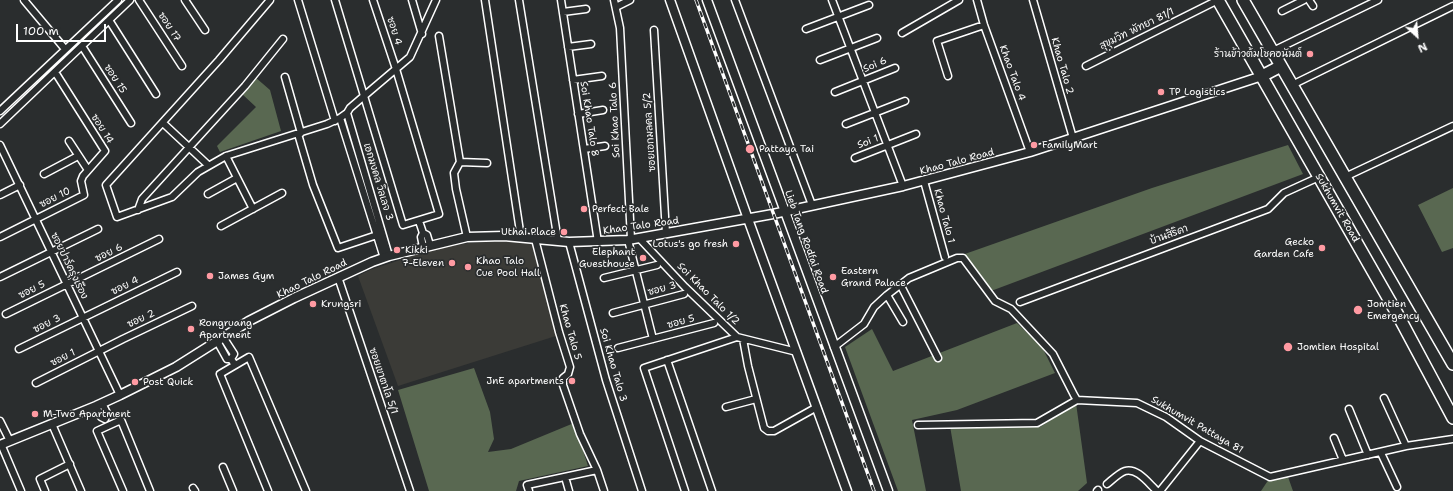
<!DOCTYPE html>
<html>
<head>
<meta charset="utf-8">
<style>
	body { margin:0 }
	#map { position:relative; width:1453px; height:491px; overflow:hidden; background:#2a2d2e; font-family:"Shantell Sans",sans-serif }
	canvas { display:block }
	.north { position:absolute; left:1397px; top:16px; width:40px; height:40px; -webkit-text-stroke:3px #2a2d2e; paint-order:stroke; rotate:154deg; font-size:11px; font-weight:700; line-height:16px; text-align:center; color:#fff }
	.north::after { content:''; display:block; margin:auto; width:14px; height:18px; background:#fff; clip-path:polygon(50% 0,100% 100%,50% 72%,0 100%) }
	.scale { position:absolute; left:16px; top:24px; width:90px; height:18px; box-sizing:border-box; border:2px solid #fff; border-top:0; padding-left:5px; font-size:12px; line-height:14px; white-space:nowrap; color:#fff; -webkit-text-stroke:3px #2a2d2e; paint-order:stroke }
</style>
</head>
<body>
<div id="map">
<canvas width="1453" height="491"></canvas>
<div class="north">N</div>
<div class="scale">100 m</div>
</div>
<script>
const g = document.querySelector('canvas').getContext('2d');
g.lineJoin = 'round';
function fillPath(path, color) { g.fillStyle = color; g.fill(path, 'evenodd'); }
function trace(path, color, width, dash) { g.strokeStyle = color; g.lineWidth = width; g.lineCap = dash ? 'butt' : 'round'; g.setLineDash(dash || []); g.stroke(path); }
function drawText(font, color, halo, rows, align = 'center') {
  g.font = font + ' "Shantell Sans","Playpen Sans Thai",sans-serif'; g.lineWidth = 3.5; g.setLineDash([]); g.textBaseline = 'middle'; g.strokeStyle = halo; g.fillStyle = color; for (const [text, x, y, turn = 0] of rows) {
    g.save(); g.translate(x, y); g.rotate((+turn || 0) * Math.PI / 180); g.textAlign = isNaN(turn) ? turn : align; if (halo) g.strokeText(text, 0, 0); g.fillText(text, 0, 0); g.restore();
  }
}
const built = new Path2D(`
	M500 241 533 243 559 335 398 386 358 276 370 270 430 250 468 243Z`);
const green = new Path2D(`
	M255 77 270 90 281 131 220 152 217 146 256 107 242 94Z
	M1288 145 1303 174 991 291 962 255 1152 188Z
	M1453 188V248L1442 252 1418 205Z
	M1017 323 1042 347 1055 373 957 410 912 420 926 491H898L845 347 872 329 893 371Z
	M474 368 490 412 494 439 488 452 511 449 574 423 588 466 519 481 516 491H429L398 390Z
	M1076 403 1087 483 1078 491H961L950 426 1040 427Z
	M1287 474 1293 491H1261L1269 479Z`);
const minor = new Path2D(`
	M24 0 65 49
	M139 0 182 66
	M185 0 205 30
	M270 0 219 60 106 185 117 217 172 197 198 172 226 156 327 124 340 118 347 113 350 108 364 96 410 57 436 0
	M298 0 335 121
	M335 0 403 225 439 214 396 69 373 0
	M412 0 422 34
	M485 0 521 238
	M519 0 558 241
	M561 0 598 242
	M614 0 620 28 631 239
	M735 0 812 205
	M832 0 903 186
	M977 0 984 25 1030 152
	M1033 0 1073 138
	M1309 0 1313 6
	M616 7 630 0
	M1282 11 1304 0
	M563 12 586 9
	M109 20 156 94
	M806 29 869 5
	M654 30 666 233
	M902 33 959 0
	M439 36 460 162 454 173 456 189 467 237
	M82 46 131 123
	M568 47 591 44
	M1273 51 1378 0
	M820 60 877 38
	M1086 66 1218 0
	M948 76 937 41 984 25
	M285 77 301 133
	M573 80 602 76
	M1292 85 1453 6
	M835 92 895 68
	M0 111 118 0
	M347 113 389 256
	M578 114 603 110
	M340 118 384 258
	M163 123 208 165
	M0 124 130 0
	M846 124 905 101
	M298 134 313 185 338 248 377 235
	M69 141 88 170
	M0 145 120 395
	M584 149 605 146
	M226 156 253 209
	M855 158 916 134
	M460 162 487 163
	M44 174 78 156
	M1345 177 1453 126
	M924 181 945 257
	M208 194 237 178
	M0 195 20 185
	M138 210 142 199 245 86 283 39
	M419 221 423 233 427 235 430 245
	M221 226 282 193
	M423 233 421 237 423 247
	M0 237 84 195 81 181 83 176 105 151 55 72
	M639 238 685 287 737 337 797 352
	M535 239 559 332 570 367 568 374 563 378V385L580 434 597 470 604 491
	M628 240 653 339
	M569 242 606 380 642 491
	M0 277 98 229
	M338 277 410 491
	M604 278 657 265
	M900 284 938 358
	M887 295 903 322
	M1020 302 1268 209 1284 193 1319 177
	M613 313 684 294
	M6 314 159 239
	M223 337 234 354 231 359
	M743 339 748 366 764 428 768 431H774L817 407
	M217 341 227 359H231L235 365
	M834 347 864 324 874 307 887 295 909 278 957 258H963L995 301 1011 309 1053 354 1074 395 1077 400 1137 403 1166 417 1200 441 1270 477 1406 446 1453 439
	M618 348 714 323
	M19 349 177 272
	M667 360 712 491
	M36 383 123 339 192 306
	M1384 398 1406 446
	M96 406 101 417 105 419 107 413 102 403
	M726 407 756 399
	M1349 409 1368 455
	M0 421 10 441
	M52 424 81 491
	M918 425 1037 423 1077 400
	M1334 438 1343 460
	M1 444 21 491
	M1381 453 1397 487
	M223 467 233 491
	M565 477 569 491
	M1107 484C1112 480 1119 473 1125 471 1137 467 1149 484 1157 491
	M193 488 195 491
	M45 491 40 479 70 464
	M123 491 97 431 121 420 150 491
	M268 491 220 374 249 357 306 491
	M529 491 527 485 597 470
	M685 491 644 368 737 337
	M1097 491 1098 490
	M1160 491 1200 441`);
const tertiary = new Path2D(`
	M670 0 748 219 847 491
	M707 0 888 491
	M0 445 96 406 120 395 176 367 249 321 294 298 372 262 389 256 467 237 504 236 569 242 628 240 773 214 903 186 1030 152 1262 76`);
const trunk = new Path2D(`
	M1218 0 1399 317 1453 418
	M1243 0 1453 364
	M1262 76 1281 66`);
const rail = new Path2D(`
	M696 0 874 491`);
const markers = [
	[1310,54,4,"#ff9aa2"],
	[1161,92,4,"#ff9aa2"],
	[1034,145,4,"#ff9aa2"],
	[750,149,5,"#ff9aa2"],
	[584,209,4,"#ff9aa2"],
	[564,232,4,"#ff9aa2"],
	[736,244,4,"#ff9aa2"],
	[1322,248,4,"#ff9aa2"],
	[397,250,4,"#ff9aa2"],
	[643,258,4,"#ff9aa2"],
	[452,263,4,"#ff9aa2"],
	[468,267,4,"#ff9aa2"],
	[210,276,4,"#ff9aa2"],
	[833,277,4,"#ff9aa2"],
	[313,304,4,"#ff9aa2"],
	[1358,310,5,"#ff9aa2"],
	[191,329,4,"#ff9aa2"],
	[1288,347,5,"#ff9aa2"],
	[572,381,4,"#ff9aa2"],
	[135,382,4,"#ff9aa2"],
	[35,414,4,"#ff9aa2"]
];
const streetNames = [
	["ซอย 17",169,27,57],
	["สุขุมวิท พัทยา 81/1",1137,29,-26],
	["ซอย 4",394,31,72],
	["Soi 6",875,65,-23],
	["Khao Talo 2",1062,66,74],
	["Khao Talo 4",1012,73,70],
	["ซอย 15",115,79,57],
	["Soi Khao Talo 8",589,119,81],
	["Soi Khao Talo 6",615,120,-93],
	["ซอย 14",102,129,58],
	["ซอยเอกมลคล 5/2",650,132,-94],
	["Soi 1",868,142,-21],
	["Khao Talo Road",957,162,-15],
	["เอกมงคล วิลเลจ 3",378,182,73],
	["ซอย 10",55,198,-27],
	["Sukhumvit Road",1337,208,60],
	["Khao Talo 1",944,216,75],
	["Khao Talo Road",641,226,-8],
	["บ้านสิริคา",1169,235,-20],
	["Lieb Tang Rodfai Road",806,242,70],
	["ซอย 6",109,253,-26],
	["ซอยปาร์ครุ่งเรือง",69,266,64],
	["Khao Talo Road",312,279,-26],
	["ซอย 4",125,286,-26],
	["ซอย 3",662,289,-15],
	["ซอย 5",32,290,-26],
	["Soi Khao Talo 1/2",708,294,45],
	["ซอย 2",141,319,-25],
	["ซอย 5",681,322,-15],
	["ซอย 3",47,324,-26],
	["Khao Talo 5",570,332,74],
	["ซอย 1",63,358,-27],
	["Soi Khao Talo 3",613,365,74],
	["ซอยเขาตาโล 5/1",383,381,71],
	["Sukhumvit Pattaya 81",1197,425,30]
];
const poiNames = [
	["ร้านข้าวต้มโชคอนันต์",1302,54,"right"],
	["TP Logistics",1169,92],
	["FamilyMart",1042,145],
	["Pattaya Tai",759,149],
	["Perfect Bale",592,209],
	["Uthai Place",556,232,"right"],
	["Gecko",1314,242,"right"],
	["Garden Cafe",1314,254,"right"],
	["Lotus's go fresh",728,244,"right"],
	["Kikki",405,250],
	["Elephant",635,252,"right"],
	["Guesthouse",635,264,"right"],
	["Khao Talo",476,261],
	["Cue Pool Hall",476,273],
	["7-Eleven",444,263,"right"],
	["Eastern",841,271],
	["Grand Palace",841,283],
	["James Gym",218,276],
	["Krungsri",321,304],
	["Jomtien",1367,304],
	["Emergency",1367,316],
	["Rongruang",199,323],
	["Apartment",199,335],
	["Jomtien Hospital",1297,347],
	["JnE apartments",564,381,"right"],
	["Post Quick",143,382],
	["M-Two Apartment",43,414]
];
fillPath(built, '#3b3b37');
fillPath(green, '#596851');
trace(minor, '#fff', 9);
trace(tertiary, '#fff', 11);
trace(trunk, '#fff', 14);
trace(minor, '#2a2d2e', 6);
trace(tertiary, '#2a2d2e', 8);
trace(trunk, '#2a2d2e', 11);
trace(rail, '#fff', 3.5);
trace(rail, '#2a2d2e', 2, [6]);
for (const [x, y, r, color] of markers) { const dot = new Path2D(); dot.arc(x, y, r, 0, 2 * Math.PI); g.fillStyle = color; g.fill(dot); trace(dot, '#2a2d2e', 1.5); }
drawText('10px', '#fff', '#2a2d2e', streetNames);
drawText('10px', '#fff', '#2a2d2e', poiNames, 'left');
</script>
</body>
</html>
